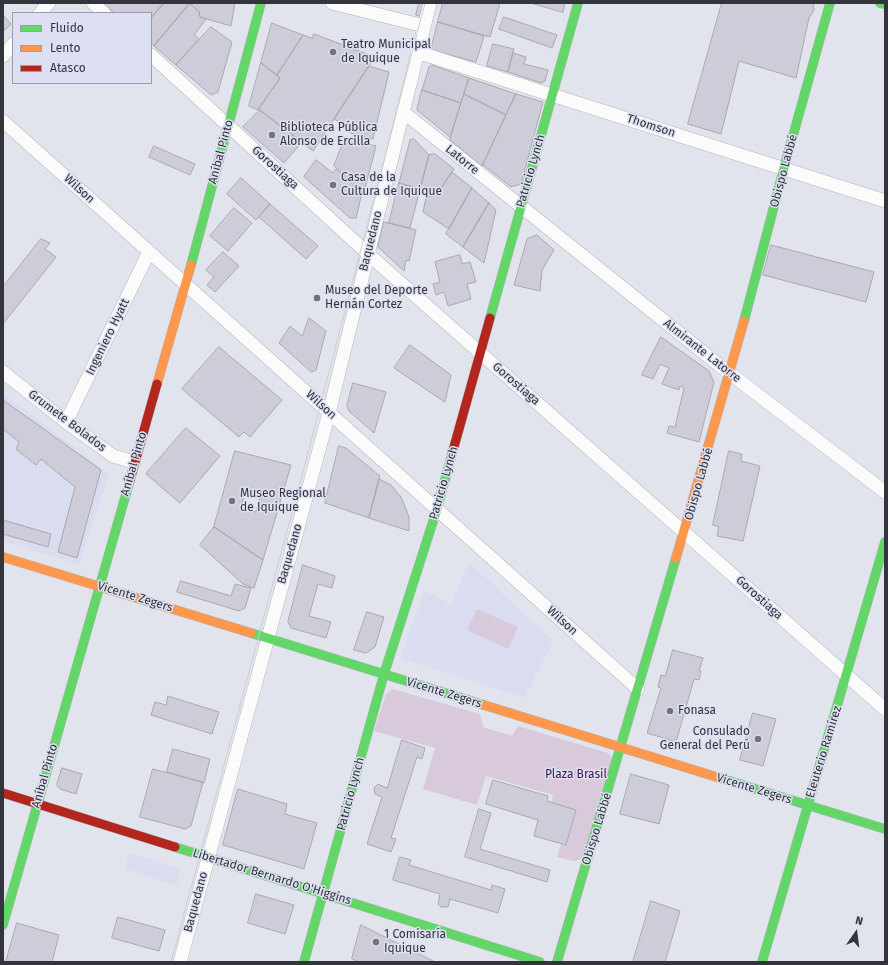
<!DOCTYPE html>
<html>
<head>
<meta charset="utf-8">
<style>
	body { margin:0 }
	#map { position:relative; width:888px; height:965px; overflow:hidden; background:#e2e4ed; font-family:"Fira Sans",sans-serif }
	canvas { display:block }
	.frame { position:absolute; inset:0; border:4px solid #34353c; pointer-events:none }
	.legend { position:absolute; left:12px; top:12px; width:140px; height:72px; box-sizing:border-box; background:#dde0f2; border:1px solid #999ca9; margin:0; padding:5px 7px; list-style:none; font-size:12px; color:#34353c }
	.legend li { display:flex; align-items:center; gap:8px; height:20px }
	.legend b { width:20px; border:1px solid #999ca9 }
	.north { position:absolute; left:836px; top:913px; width:40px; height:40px; -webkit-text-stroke:3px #dde0f2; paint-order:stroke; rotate:14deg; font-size:11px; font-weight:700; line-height:16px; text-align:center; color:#34353c }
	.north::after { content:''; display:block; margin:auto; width:14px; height:18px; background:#34353c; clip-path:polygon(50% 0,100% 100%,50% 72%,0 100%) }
</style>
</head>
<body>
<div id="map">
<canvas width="888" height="965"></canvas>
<div class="frame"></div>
<ul class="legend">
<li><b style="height:5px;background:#63d668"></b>Fluido</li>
<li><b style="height:5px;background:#ff974d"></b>Lento</li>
<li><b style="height:5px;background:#b3261e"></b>Atasco</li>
</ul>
<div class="north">N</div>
</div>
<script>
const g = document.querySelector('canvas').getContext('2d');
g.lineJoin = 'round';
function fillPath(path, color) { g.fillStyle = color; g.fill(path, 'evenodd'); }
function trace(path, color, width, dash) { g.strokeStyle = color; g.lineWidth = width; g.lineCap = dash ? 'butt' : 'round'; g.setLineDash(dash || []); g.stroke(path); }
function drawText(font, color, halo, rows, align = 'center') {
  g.font = font + ' "Fira Sans",sans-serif'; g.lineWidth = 3; g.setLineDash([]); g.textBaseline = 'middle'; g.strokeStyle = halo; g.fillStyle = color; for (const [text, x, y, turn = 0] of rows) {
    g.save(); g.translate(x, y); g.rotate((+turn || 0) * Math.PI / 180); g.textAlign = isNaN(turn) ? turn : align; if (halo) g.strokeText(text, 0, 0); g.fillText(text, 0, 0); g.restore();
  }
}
const built = new Path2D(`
	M3 393 109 474 79 565 3 541Z
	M469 562 553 641 524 698 400 658 424 591 451 604Z
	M129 853 178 868 180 872 177 885 125 869Z`);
const green = new Path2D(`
	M477 609 518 627 508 649 467 630Z
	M393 689 480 714 483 727 512 736 518 726 608 753 612 758 585 858 574 861 557 857 561 844 566 845 576 810 551 803 553 795 486 776 477 805 423 789 435 748 374 731 386 694Z`);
const building = new Path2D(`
	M103 3H164L151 18V13H115Z
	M164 3H190L154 46 151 43V18Z
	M190 3H235L231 26 200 17 199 12Z
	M190 3 199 12 200 17 206 19 194 35 199 39 176 65 154 46Z
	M419 3 424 4 421 17 416 15Z
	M443 3H500L490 37 438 22Z
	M531 3H565L563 12Z
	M722 3H813L814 10 809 18 796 78 739 61 721 134 688 124Z
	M3 15 11 24 3 32Z
	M504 17 557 35 552 48 499 29Z
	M438 22 484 36 476 62 431 50Z
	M272 23 303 35 277 75 261 63Z
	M211 27 232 42 218 92 211 95 176 65Z
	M314 34 375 57 313 151 258 109 280 78 277 75 303 35 312 38Z
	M493 44 514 49 508 72 487 66Z
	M513 53 526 57 524 64 548 70 545 81 541 83 508 72Z
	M261 63 280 78 258 110 249 106Z
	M432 65 469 78 461 103 422 90 429 67Z
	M369 66 389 72 373 139 350 133 343 124 334 119Z
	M469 78 516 94 506 115 464 94Z
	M422 90 461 103 450 137 417 110Z
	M464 94 506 115 482 166 450 140Z
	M516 94 543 102 521 184 511 187 483 165Z
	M260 110 302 142 284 163 243 127Z
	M345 138 376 146 364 192 334 166Z
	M414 139 429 155 420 189 399 183 410 140Z
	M154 146 195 164 190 175 149 157Z
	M435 154 454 169 437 194 434 195 420 189 429 155Z
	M316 160 333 173 336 169 362 193 356 218H350L304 177Z
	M452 172 472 188 449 229 423 212 426 198 437 194Z
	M241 178 270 204 256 220 227 194Z
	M399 183 420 189 410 228 389 223Z
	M472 188 489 203 463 247 446 234Z
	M489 203 496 210 484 263 463 247Z
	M270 204 318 246 306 259 259 217Z
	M234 208 252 223 228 251 210 236Z
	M384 222 416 230 409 261 406 260 404 271 378 247Z
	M537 235 554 250 542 270 540 291 514 285 527 239Z
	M41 239 50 243 45 249 56 257 3 324V287Z
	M771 245 874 272 866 302 763 275Z
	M223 252 239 266 215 292 207 285 214 277 206 270Z
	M460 255 462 264 470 262 476 282 467 284 471 299 448 306 444 292 436 295 433 284 440 282 435 262Z
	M309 318 326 331 316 370 311 372 279 343 290 326 302 336Z
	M661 337 709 371 714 382 699 442 667 433 669 426 675 427 684 388 680 386 679 390 662 384 669 368 660 364 653 379 642 375Z
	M410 345 451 375 445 402 394 368Z
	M219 347 282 400 250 437 244 432 239 437 182 389Z
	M353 383 386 392 374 433 349 411 347 406Z
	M3 400 101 470 77 558 58 552 75 487 41 459 36 465 16 449 19 442 3 429Z
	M186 428 220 456 180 503 146 474Z
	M339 446 346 448 380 476 369 518 325 503Z
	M235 451 291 465 263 560 214 527ZM246 489 261 493 256 512 241 508Z
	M729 451 742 454 741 461 760 466 743 541 717 536 719 527 713 525Z
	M379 479 391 485 401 497 409 517V531L369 518Z
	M3 520 51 534 48 547 3 534Z
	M214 527 263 560 254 588 243 584 200 545Z
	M303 565 335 576 332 588 318 584 309 616 331 622 326 638 291 628 288 622Z
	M181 581 231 596 235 584 251 588 245 608 239 611 177 592Z
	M367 612 384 617 375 647 366 653 354 650Z
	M673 650 703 658 699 671H701L699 680 694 679 676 742 647 733 661 688 658 687 661 675 665 676Z
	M168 696 219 712 212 734 151 715 155 702 166 705Z
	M753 713 776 719 763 766 740 760Z
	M402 740 425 748 422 759 417 757 391 838 396 839 391 852 367 844 382 797 375 794 374 788 378 784 387 788Z
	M173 749 210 759 204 783 167 772Z
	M62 768 82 774 76 794 60 789 57 785Z
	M153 769 203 782 191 826 185 829 140 817Z
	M631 774 669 785 659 824 620 814Z
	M493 780 548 796 547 801 576 810 566 845 534 836 538 820 486 804Z
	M238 789 287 804 285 814 317 823 304 869 223 845Z
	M479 809 491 813 480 849 550 870 547 882 465 857Z
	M400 857 411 860 409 865 491 890 492 885 505 889 498 913 450 899 448 907H441L438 904 440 894 393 880Z
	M256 894 294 905 285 934 248 923Z
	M651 901 680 911 665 962H633Z
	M118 917 165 930 159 951 112 938Z
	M17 923 59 935 52 962H6Z
	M361 925 435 962H359L352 959Z`);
const street = new Path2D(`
	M93 3 104 13
	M332 3 424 26
	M40 13 49 3
	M417 52 885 201
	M151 55 377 262 885 709
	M3 56 13 44
	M402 111 719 365 885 492
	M3 121 638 689
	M3 372 66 422 113 456 134 462
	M66 422 149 252
	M180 962 329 413 430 3`);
const fast = new Path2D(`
	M880 3 885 4
	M191 265 261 3
	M490 318 578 3
	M744 321 784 168 830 3
	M251 633 484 705
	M723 779 885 829
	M175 847 540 962
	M3 925 130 480
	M304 962 384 674 437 509 452 454
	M557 962 676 558
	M762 962 885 542`);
const slow = new Path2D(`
	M157 384 191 265
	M3 557 251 633
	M676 558 744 321
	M484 705 723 779`);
const jam = new Path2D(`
	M452 454 490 318
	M130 480 157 384
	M3 793 175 847`);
const tram = new Path2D(`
	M171 962 308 453 425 3`);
const markers = [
	[333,52,4,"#71727a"],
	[272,135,4,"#71727a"],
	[333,185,4,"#71727a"],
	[317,298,4,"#71727a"],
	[232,501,4,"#71727a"],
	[670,711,4,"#71727a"],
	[758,739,4,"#71727a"],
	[376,942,4,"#71727a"]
];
const poiNames = [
	["Teatro Municipal",341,45],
	["de Iquique",341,59],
	["Biblioteca Pública",280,128],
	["Alonso de Ercilla",280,142],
	["Casa de la",341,178],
	["Cultura de Iquique",341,192],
	["Museo del Deporte",325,291],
	["Hernán Cortez",325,305],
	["Museo Regional",240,494],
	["de Iquique",240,508],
	["Fonasa",678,711],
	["Consulado",750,732,"right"],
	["General del Perú",750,746,"right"],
	["1 Comisaría",384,935],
	["Iquique",384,949]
];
const streetNames = [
	["Thomson",651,126,18],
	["Aníbal Pinto",221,152,-75],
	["Latorre",462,160,39],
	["Gorostiaga",275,168,42],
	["Patricio Lynch",531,171,-74],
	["Obispo Labbé",784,171,-75],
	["Wilson",79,189,42],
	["Baquedano",371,241,-76],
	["Ingeniero Hyatt",108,337,-64],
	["Almirante Latorre",702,351,38],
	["Gorostiaga",516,384,41],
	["Wilson",321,405,42],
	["Grumete Bolados",67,421,37],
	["Aníbal Pinto",134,464,-74],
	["Patricio Lynch",444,483,-74],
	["Obispo Labbé",699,484,-74],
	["Baquedano",290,554,-74],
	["Vicente Zegers",135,597,17],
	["Gorostiaga",759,598,42],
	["Wilson",562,621,42],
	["Vicente Zegers",444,693,17],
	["Eleuterio Ramírez",824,752,-73],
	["Aníbal Pinto",45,776,-74],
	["Vicente Zegers",754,789,17],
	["Patricio Lynch",351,794,-75],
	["Obispo Labbé",597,829,-73],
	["Libertador Bernardo O'Higgins",272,877,17],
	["Baquedano",196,902,-75]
];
const parkNames = [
	["Plaza Brasil",576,775]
];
fillPath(built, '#daddef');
fillPath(green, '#d8cadb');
fillPath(building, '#cfccd9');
trace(building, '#a9a8af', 1);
trace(street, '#b5b7be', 14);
trace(fast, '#b5b7be', 10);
trace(slow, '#b5b7be', 10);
trace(jam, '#b5b7be', 10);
trace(street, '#fbfbfc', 13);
trace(fast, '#63d668', 9);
trace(slow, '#ff974d', 9);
trace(jam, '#b3261e', 9);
trace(tram, '#cdcdcf', 1);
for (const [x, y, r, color] of markers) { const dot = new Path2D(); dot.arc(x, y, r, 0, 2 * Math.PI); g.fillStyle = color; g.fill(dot); trace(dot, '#dde0f2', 1.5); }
drawText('12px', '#34353c', '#dde0f2', poiNames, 'left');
drawText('12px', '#34353c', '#dde0f2', streetNames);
drawText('12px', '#451643', '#dde0f2', parkNames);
</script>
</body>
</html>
